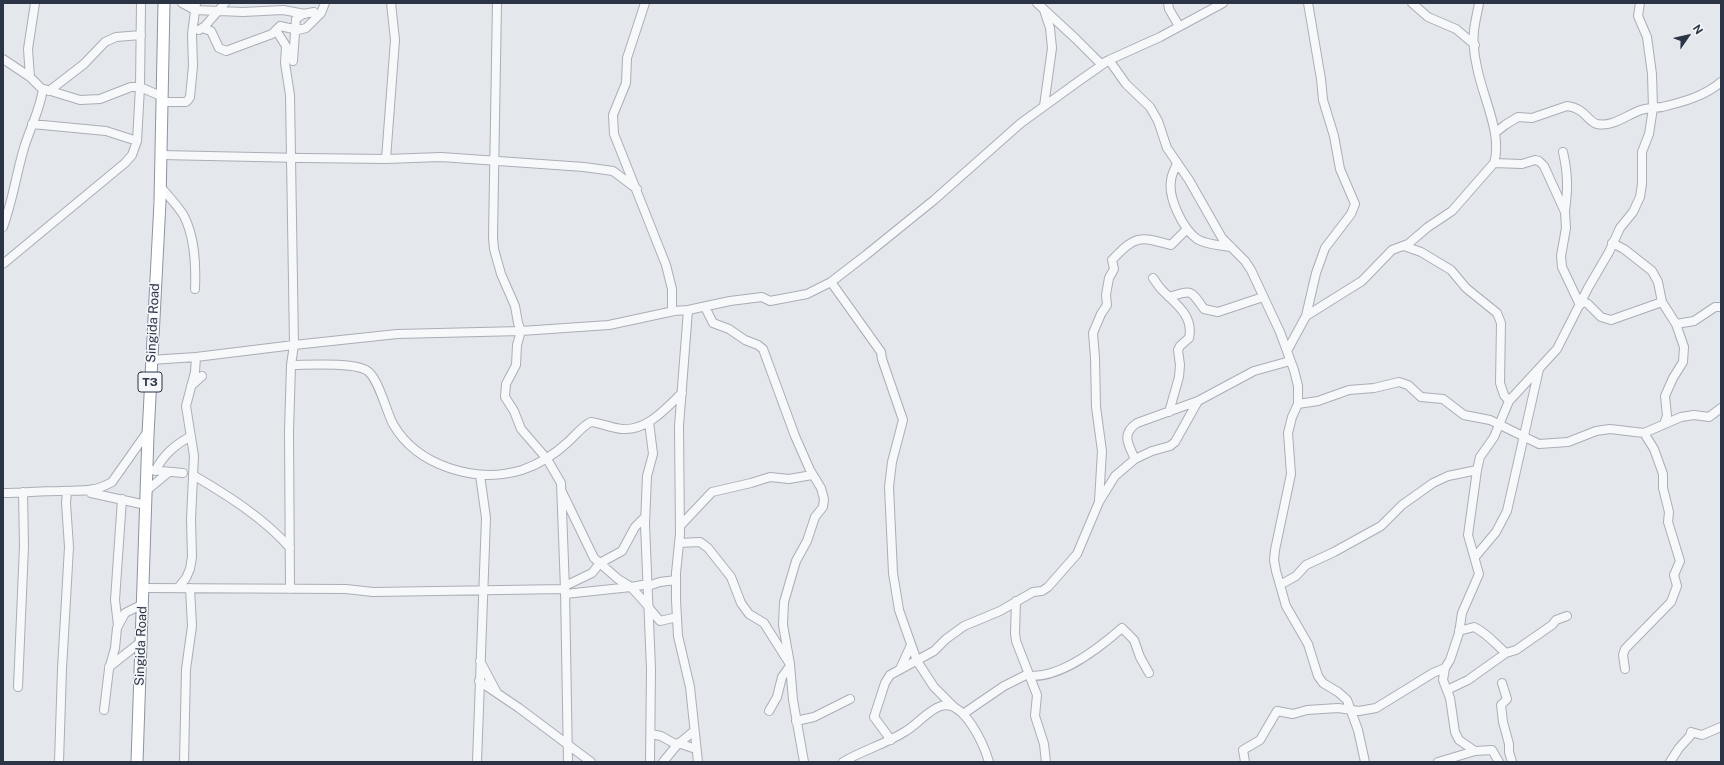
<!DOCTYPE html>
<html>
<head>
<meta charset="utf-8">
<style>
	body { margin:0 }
	#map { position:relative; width:1724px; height:765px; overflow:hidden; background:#e4e7ec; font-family:"Public Sans",sans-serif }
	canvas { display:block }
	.frame { position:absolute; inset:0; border:4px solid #2b3445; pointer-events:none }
	.north { position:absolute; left:1668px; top:16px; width:40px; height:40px; -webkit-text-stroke:3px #f4f6f9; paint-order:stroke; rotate:56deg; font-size:11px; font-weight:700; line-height:16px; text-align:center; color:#2b3445 }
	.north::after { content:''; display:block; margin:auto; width:14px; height:18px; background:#2b3445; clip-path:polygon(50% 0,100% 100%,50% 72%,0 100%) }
</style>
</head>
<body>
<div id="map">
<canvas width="1724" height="765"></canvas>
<div class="frame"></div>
<div class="north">N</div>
</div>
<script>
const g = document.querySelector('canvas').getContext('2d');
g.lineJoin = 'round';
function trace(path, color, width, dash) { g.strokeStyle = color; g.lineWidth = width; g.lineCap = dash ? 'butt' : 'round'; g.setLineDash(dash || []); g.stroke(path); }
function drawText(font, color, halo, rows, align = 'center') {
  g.font = font + ' "Public Sans",sans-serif'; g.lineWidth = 3; g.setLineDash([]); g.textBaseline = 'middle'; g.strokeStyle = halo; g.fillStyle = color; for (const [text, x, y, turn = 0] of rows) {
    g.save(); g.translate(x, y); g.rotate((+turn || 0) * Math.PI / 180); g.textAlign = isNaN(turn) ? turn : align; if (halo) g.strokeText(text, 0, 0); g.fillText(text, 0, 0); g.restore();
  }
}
const minor = new Path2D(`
	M182 3 195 10 243 12 283 10 305 14
	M497 3 493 237 494 249 501 274 515 306 518 323 521 331 517 345 516 365 506 384 505 397 514 411 521 429 547 459 561 483 565 589 568 762
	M645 3 627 58 626 83 613 115 614 134 666 265 672 289V310L674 311
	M1037 3 1076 39 1101 64 1109 60 1126 84 1150 107 1158 121 1167 148 1189 180 1222 238 1245 261 1251 270 1280 332 1294 370 1298 386V404L1292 417 1288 433 1291 474 1275 550 1274 560 1276 571 1286 606 1308 644 1318 676 1323 683 1338 692 1347 700 1358 730 1365 762
	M1168 3 1169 9 1179 26
	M1412 3 1428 17 1456 29 1475 45
	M1044 10 1050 28 1052 48 1044 106
	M202 28 211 31 219 48 226 51 272 34 280 26 298 30 306 28 321 13 325 3
	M199 30 205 26 225 3
	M276 30 286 46 285 63 290 95 294 345 291 365 289 431 290 589
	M3 59 30 77 41 88 80 100 100 99 131 87H140L163 97
	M293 61 296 19 303 14 314 12
	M30 77 28 49 35 3
	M49 91 84 64 105 42 116 37 141 35
	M163 102H186L188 100 190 97 193 66 192 34 196 3
	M32 124 106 131 137 141
	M1495 133 1505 125 1518 117 1532 118 1567 106C1585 108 1588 122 1597 124 1614 127 1626 115 1641 110 1647 108 1655 108 1662 107 1683 102 1705 96 1721 82
	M1563 152C1568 174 1568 189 1565 211
	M161 155 303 158 386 159 441 157 584 167 613 171 637 189
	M386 159 395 40 391 3
	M1177 163C1175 169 1171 175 1171 181 1168 198 1183 229 1197 239 1207 245 1220 245 1231 247
	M1494 163 1522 164 1535 160 1539 161 1544 166 1565 212 1566 228 1561 256 1562 267 1580 305
	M161 187C168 196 178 206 184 216 195 238 196 264 195 289
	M3 227C13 200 16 175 24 148 30 128 40 110 43 89
	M1612 243 1624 249 1652 271 1658 282 1662 302 1676 324 1684 347 1683 362 1673 378 1665 396 1667 416 1664 424
	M1404 246 1421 252 1451 270 1466 288 1497 313 1501 323 1500 383 1504 395 1509 401
	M3 264 125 163 132 155 137 141 140 87 141 3
	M1153 278C1156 282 1159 287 1162 290 1176 304 1194 316 1189 338L1180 346 1178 350 1180 365 1179 377 1169 412
	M831 282 881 352 882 359 903 420 892 462 889 487 893 573 899 610 917 661 934 687 954 707
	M1169 297C1192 290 1190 289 1204 309L1218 312 1263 297
	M1582 301 1588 304 1601 317 1611 320 1662 302
	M705 307 713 323 729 329 745 340 758 345 763 349 795 436 810 470 821 488 824 499 823 507 815 517 807 541 796 561 784 602 783 625 790 664
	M688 310 679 426 680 534 676 573V600L678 636 690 687 698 762
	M1306 316 1316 273 1325 248 1351 214 1355 204 1340 169 1334 136 1323 100 1321 79 1308 3
	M1676 324 1694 321 1715 307H1721
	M1287 351 1306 316 1362 281 1392 250 1408 244 1428 227 1452 211 1494 163C1503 134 1482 96 1477 67 1474 55 1472 37 1475 24 1476 17 1478 10 1479 3
	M151 360 196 357 294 345 397 334 521 331 609 325 674 311 688 310 730 301 762 297 770 301 807 294 831 282 866 255 934 200 1021 123 1079 81 1109 60 1160 37 1223 3
	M291 365C308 365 352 362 366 370 378 376 386 411 393 424 417 466 476 484 522 470 540 464 554 455 568 442 576 435 582 426 591 422 601 423 611 428 622 429 647 431 665 409 682 393
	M191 386 202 376
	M1298 404 1318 401 1349 390 1374 388 1399 382 1408 385 1421 397 1443 399 1464 415 1490 420 1539 444 1568 442 1596 431 1610 429 1644 433 1681 417 1694 415 1709 417 1721 408
	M649 422 653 454 647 476 645 524 651 669 650 762
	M1135 459C1128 444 1121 434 1137 423L1198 401 1254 371 1290 361
	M150 470 183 473
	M155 471C164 454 175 445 191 436
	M193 475C227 495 264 518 290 548
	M146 491 169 472
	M562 492 594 558 618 579 631 587 649 607
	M3 493C22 493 40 491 59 491 80 490 93 493 112 482L148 431
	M91 493 146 505
	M1099 501 1102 451 1096 407 1095 358 1093 333 1101 314 1107 305 1106 295 1109 278 1114 269 1112 260C1136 235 1139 236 1171 245L1187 229
	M680 526 712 492 751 483 770 477 789 479 812 475
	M679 543 700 542 708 548 731 577 741 603 749 614 764 623 786 658 790 664 793 700 804 762
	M1475 557 1496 532 1507 511 1539 369
	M1280 585 1296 576 1306 565 1334 552 1381 526 1402 505 1433 483 1448 476 1477 470
	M565 586 592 573 600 563 622 551 635 527 645 517
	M648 586 660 582 676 580
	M144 588 346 589 373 592 565 589
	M178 588 186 578 190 569 192 557 191 519 194 456 186 406 195 372 196 357
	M565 594 631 587 648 584
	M1016 601 1015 633 1016 641 1037 695 1035 716 1044 744 1046 762
	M649 608 660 621 677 617
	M118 625 115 600 122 499
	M1459 631 1474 627C1487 633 1495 644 1506 653
	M480 661 496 691
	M109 667 142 641
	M900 669 911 645
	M1625 669 1623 655 1625 649 1671 602 1677 586 1674 575 1680 561 1668 522 1669 512 1663 488V474L1654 449 1644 433
	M1029 676C1061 678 1098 649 1122 628L1134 640 1140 657 1149 673
	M479 681 519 708 591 762
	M1502 683 1507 699 1501 705 1503 722 1509 744V752L1512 762
	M18 687 24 546 23 492
	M1447 690 1468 680 1506 653 1516 650 1552 625 1556 620 1567 616
	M104 710 109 669 115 648 117 628 125 613 143 604
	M769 711 777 697 782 677 790 666
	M963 714 1004 686 1028 674
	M796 721 814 717 850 699
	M651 734 661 736 677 745
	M891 740 874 717 885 683 890 675 934 651 946 639 964 626 1000 611 1033 592 1042 591 1048 587 1077 554 1099 502 1115 476 1135 459 1152 451 1170 446 1175 442 1198 401
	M678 743 696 749
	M59 762 62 669 69 547 66 503 67 491
	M184 762 186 669 192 626 190 588
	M477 762 486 518 480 475
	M663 762 677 745 694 731
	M843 762C863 750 886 744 906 731 918 724 928 710 941 706 964 699 984 745 989 762
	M1245 762 1243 750 1260 740 1277 711 1293 714 1307 710 1338 708 1359 711 1376 708 1433 673 1445 668
	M1438 762 1475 751
	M1499 762 1492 750 1475 751 1459 740 1455 732 1450 698 1443 680 1445 668 1450 660 1459 633 1462 613 1479 574 1468 535 1477 470 1480 457 1494 437 1509 401 1557 349 1588 288 1609 252 1620 228 1633 212 1640 197 1642 184V152L1649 134 1653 108 1652 74 1647 37 1638 16 1640 3
	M1670 762 1679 748 1690 736 1691 732 1702 735 1721 727`);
const highway = new Path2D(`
	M137 762 148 435 160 202 164 3`);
const shields = [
	[150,382,24]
];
const shieldNames = [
	["T3",150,382]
];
const streetNames = [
	["Singida Road",153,323,-87],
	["Singida Road",141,646,-88]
];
trace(minor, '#a9aeb7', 10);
trace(highway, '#8b94a3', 13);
trace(minor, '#f7f8fa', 8);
trace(highway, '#fff', 11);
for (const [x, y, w] of shields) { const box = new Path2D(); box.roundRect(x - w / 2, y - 10, w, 20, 3); g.fillStyle = '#f4f6f9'; g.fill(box); trace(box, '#2b3445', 1); }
drawText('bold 12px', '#2b3445', null, shieldNames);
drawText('13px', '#2b3445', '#f4f6f9', streetNames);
</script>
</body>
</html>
